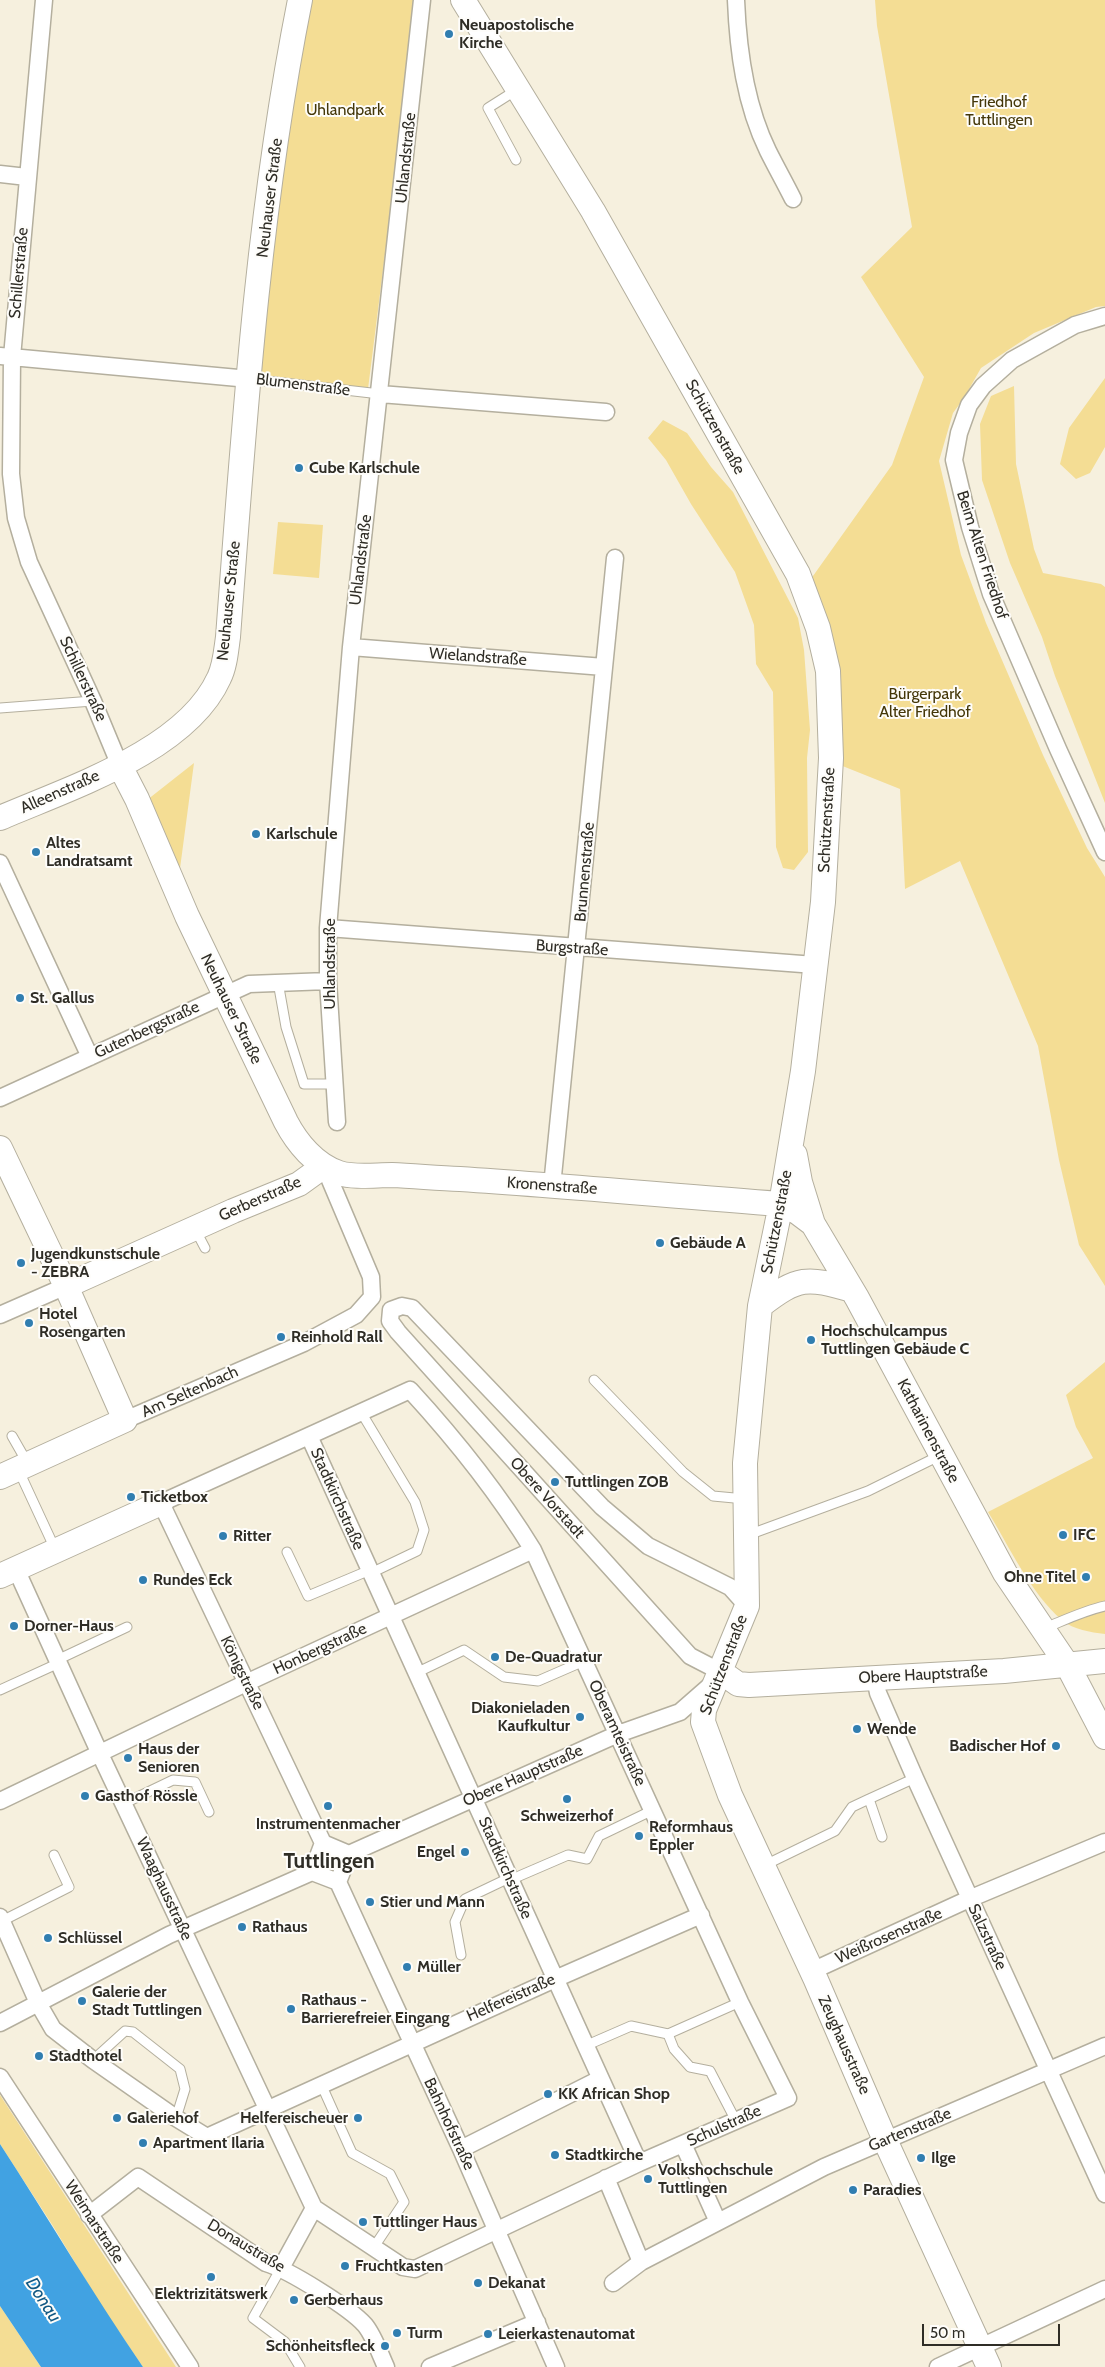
<!DOCTYPE html>
<html>
<head>
<meta charset="utf-8">
<style>
	body { margin:0 }
	#map { position:relative; width:1105px; height:2367px; overflow:hidden; background:#f6f0de; font-family:Cabin,sans-serif }
	canvas { display:block }
	.scale { position:absolute; left:922px; top:2324px; width:138px; height:22px; box-sizing:border-box; border:2px solid #2f2d26; border-top:0; padding-left:6px; font-size:15px; line-height:18px; white-space:nowrap; color:#2f2d26; -webkit-text-stroke:4px #fefdfa; paint-order:stroke }
</style>
</head>
<body>
<div id="map">
<canvas width="1105" height="2367"></canvas>
<div class="scale">50 m</div>
</div>
<script>
const g = document.querySelector('canvas').getContext('2d');
g.lineJoin = 'round';
function fillPath(path, color) { g.fillStyle = color; g.fill(path, 'evenodd'); }
function trace(path, color, width, dash) { g.strokeStyle = color; g.lineWidth = width; g.lineCap = dash ? 'butt' : 'round'; g.setLineDash(dash || []); g.stroke(path); }
function drawText(font, color, halo, rows, align = 'center') {
  g.font = font + ' Cabin,sans-serif'; g.lineWidth = 4; g.setLineDash([]); g.textBaseline = 'middle'; g.strokeStyle = halo; g.fillStyle = color; for (const [text, x, y, turn = 0] of rows) {
    g.save(); g.translate(x, y); g.rotate((+turn || 0) * Math.PI / 180); g.textAlign = isNaN(turn) ? turn : align; if (halo) g.strokeText(text, 0, 0); g.fillText(text, 0, 0); g.restore();
  }
}
const green = new Path2D(`
	M308 0H417L368 389 258 374 276 206Z
	M875 0H1105V306L1096 307 1034 333 981 368 964 398 953 413 939 461 961 555 986 623 1043 755 1087 848 1105 877V1286L1079 1245 1059 1160 1038 1046 960 861 905 889 900 789 840 765 808 583 892 465 924 377 861 277 912 227 877 26Z
	M1105 378V447L1090 473 1076 479 1060 464 1069 428Z
	M1014 386 1016 464 1034 549 1043 573 1101 584 1105 587V803L1055 676 1042 637 1010 563 982 480 980 424 991 396Z
	M663 420 687 433 711 467 733 492 798 618 804 650 810 730 807 758 808 852 794 870 783 868 776 847 773 692 756 664 754 625 735 572 691 504 666 460 648 438Z
	M278 522 323 525 319 578 273 574Z
	M194 763 179 876 147 800Z
	M1105 1362V1634C1090 1632 1074 1630 1062 1620 1031 1594 1009 1546 988 1512L1093 1458 1076 1427 1066 1395Z
	M0 2095 176 2367H143L103 2309 53 2226 0 2144Z
	M0 2306 41 2367H0Z`);
const water = new Path2D(`
	M0 2144C48 2218 93 2294 143 2367H41L0 2306Z`);
const lane = new Path2D(`
	M516 160 488 108 518 89
	M249 379 380 394
	M0 708 93 701
	M278 982 286 1027 304 1084H335
	M195 1229 205 1248
	M594 1380 683 1472 713 1496 745 1499
	M361 1412 415 1502 424 1530 417 1551 371 1573
	M12 1436 28 1464
	M18 1469 56 1551
	M748 1535 868 1491 941 1455
	M287 1552 308 1596 370 1570
	M1045 1628C1065 1620 1083 1611 1105 1606
	M57 1660 127 1627
	M416 1673 464 1650 504 1677 538 1681 584 1661
	M0 1690 59 1663
	M123 1804 173 1780 195 1782 209 1812
	M882 1837 869 1799 915 1778
	M763 1866 835 1831 852 1807 869 1799
	M510 1880 568 1855 587 1859 599 1836 653 1810
	M2 1921 69 1887 54 1855
	M461 1955 455 1922 465 1899 509 1878
	M668 2034 674 2049 690 2067 710 2071 736 2121
	M585 2046 631 2026 668 2034 740 2002
	M93 2060 125 2031 133 2032 180 2069 185 2089 176 2118
	M321 2084 352 2153 390 2174 404 2202 374 2247
	M281 2268 253 2318 285 2342 300 2367`);
const street = new Path2D(`
	M44 0 12 357 11 474 16 518 29 562 93 701 120 766
	M736 0C738 51 745 104 768 151 776 167 785 183 793 199
	M0 174 27 177
	M1105 316 1075 325 1012 360 983 386 969 405 959 433 954 460 970 527 991 594 1058 749 1105 852
	M0 356 249 379
	M380 394 606 412
	M351 647 604 667
	M0 863 90 1057
	M328 928 815 965
	M0 1098 249 984 328 981
	M337 1122 328 981V928L351 647 422 0
	M324 1166 371 1277 372 1297
	M552 1186 615 558
	M391 1310 390 1321 398 1332 690 1656 721 1672
	M391 1310 402 1306 412 1308 602 1507 648 1546 730 1587 747 1606
	M0 1315 66 1286
	M125 1420 304 1343 356 1315 372 1297
	M309 1436 639 2163
	M16 1569 100 1754 314 2208
	M875 1678 878 1693 915 1778 1105 2194
	M0 1801 246 1683 533 1550
	M323 1843 349 1854 618 1734 680 1712 712 1684
	M312 1872 338 1882 349 1854
	M338 1882 461 2149 556 2367
	M0 1917 38 2003 53 2029 93 2060 176 2118 207 2137 555 1979 701 1915
	M812 1971 969 1899 1105 1842
	M0 2023 169 1935 312 1872 323 1843
	M0 2077 190 2367
	M683 2144 718 2222
	M461 2149 600 2079
	M606 2178 641 2262
	M314 2208 403 2267 415 2269 639 2163 788 2098 740 2002 533 1550C498 1493 455 1439 410 1390L161 1503 323 1843
	M89 2215 138 2177 266 2263C289 2270 350 2308 365 2325 374 2336 380 2354 386 2367
	M281 2268 314 2208
	M613 2283 641 2262 824 2167 1105 2046
	M430 2367 537 2322
	M938 2367 1105 2289`);
const secondary = new Path2D(`
	M463 0 593 211 798 574 818 628 828 671 831 758 823 902 803 1071 781 1204 760 1306 745 1463 747 1606 704 1710 703 1722 730 1795 816 1980 885 2140 989 2367
	M120 766 137 799 187 916 286 1122C297 1143 315 1165 339 1173 354 1178 375 1175 392 1175 414 1176 437 1178 460 1179 567 1186 674 1196 781 1204L797 1212 813 1224 857 1298 1005 1573 1068 1666 1105 1737
	M0 818C69 788 186 751 219 678 225 666 226 651 228 637 244 424 258 210 300 0
	M0 1148 66 1286 125 1420 0 1477
	M795 1155 800 1182 813 1224
	M66 1286 233 1211 299 1184 324 1166
	M760 1306C799 1276 806 1277 852 1290
	M0 1576 161 1503
	M721 1672 738 1684 749 1685 1004 1671 1105 1661`);
const markers = [
	[449,34,5,"#317eb0"],
	[299,468,5,"#317eb0"],
	[256,834,5,"#317eb0"],
	[36,852,5,"#317eb0"],
	[20,998,5,"#317eb0"],
	[660,1243,5,"#317eb0"],
	[21,1263,5,"#317eb0"],
	[29,1323,5,"#317eb0"],
	[281,1337,5,"#317eb0"],
	[811,1340,5,"#317eb0"],
	[555,1482,5,"#317eb0"],
	[131,1497,5,"#317eb0"],
	[1063,1535,5,"#317eb0"],
	[223,1536,5,"#317eb0"],
	[1086,1577,5,"#317eb0"],
	[143,1580,5,"#317eb0"],
	[14,1626,5,"#317eb0"],
	[495,1657,5,"#317eb0"],
	[580,1717,5,"#317eb0"],
	[857,1729,5,"#317eb0"],
	[1056,1746,5,"#317eb0"],
	[128,1758,5,"#317eb0"],
	[85,1796,5,"#317eb0"],
	[567,1799,5,"#317eb0"],
	[328,1806,5,"#317eb0"],
	[639,1836,5,"#317eb0"],
	[465,1852,5,"#317eb0"],
	[370,1902,5,"#317eb0"],
	[242,1927,5,"#317eb0"],
	[48,1938,5,"#317eb0"],
	[407,1967,5,"#317eb0"],
	[82,2001,5,"#317eb0"],
	[291,2009,5,"#317eb0"],
	[39,2056,5,"#317eb0"],
	[548,2094,5,"#317eb0"],
	[117,2118,5,"#317eb0"],
	[358,2118,5,"#317eb0"],
	[143,2143,5,"#317eb0"],
	[555,2155,5,"#317eb0"],
	[921,2158,5,"#317eb0"],
	[648,2179,5,"#317eb0"],
	[853,2190,5,"#317eb0"],
	[363,2222,5,"#317eb0"],
	[345,2266,5,"#317eb0"],
	[211,2277,5,"#317eb0"],
	[478,2283,5,"#317eb0"],
	[294,2300,5,"#317eb0"],
	[397,2333,5,"#317eb0"],
	[488,2334,5,"#317eb0"],
	[385,2346,5,"#317eb0"]
];
const poiNames = [
	["Neuapostolische",459,25],
	["Kirche",459,43],
	["Cube Karlschule",309,468],
	["Karlschule",266,834],
	["Altes",46,843],
	["Landratsamt",46,861],
	["St. Gallus",30,998],
	["Gebäude A",670,1243],
	["Jugendkunstschule",31,1254],
	["- ZEBRA",31,1272],
	["Hotel",39,1314],
	["Rosengarten",39,1332],
	["Hochschulcampus",821,1331],
	["Tuttlingen Gebäude C",821,1349],
	["Reinhold Rall",291,1337],
	["Tuttlingen ZOB",565,1482],
	["Ticketbox",141,1497],
	["IFC",1073,1535],
	["Ritter",233,1536],
	["Ohne Titel",1076,1577,"right"],
	["Rundes Eck",153,1580],
	["Dorner-Haus",24,1626],
	["De-Quadratur",505,1657],
	["Diakonieladen",570,1708,"right"],
	["Kaufkultur",570,1726,"right"],
	["Wende",867,1729],
	["Badischer Hof",1046,1746,"right"],
	["Haus der",138,1749],
	["Senioren",138,1767],
	["Gasthof Rössle",95,1796],
	["Schweizerhof",567,1816,"center"],
	["Instrumentenmacher",328,1824,"center"],
	["Reformhaus",649,1827],
	["Eppler",649,1845],
	["Engel",455,1852,"right"],
	["Stier und Mann",380,1902],
	["Rathaus",252,1927],
	["Schlüssel",58,1938],
	["Müller",417,1967],
	["Galerie der",92,1992],
	["Stadt Tuttlingen",92,2010],
	["Rathaus -",301,2000],
	["Barrierefreier Eingang",301,2018],
	["Stadthotel",49,2056],
	["KK African Shop",558,2094],
	["Galeriehof",127,2118],
	["Helfereischeuer",348,2118,"right"],
	["Apartment Ilaria",153,2143],
	["Stadtkirche",565,2155],
	["Ilge",931,2158],
	["Volkshochschule",658,2170],
	["Tuttlingen",658,2188],
	["Paradies",863,2190],
	["Tuttlinger Haus",373,2222],
	["Fruchtkasten",355,2266],
	["Dekanat",488,2283],
	["Elektrizitätswerk",211,2294,"center"],
	["Gerberhaus",304,2300],
	["Turm",407,2333],
	["Leierkastenautomat",498,2334],
	["Schönheitsfleck",375,2346,"right"]
];
const parkNames = [
	["Friedhof",999,102],
	["Tuttlingen",999,120],
	["Uhlandpark",345,110],
	["Bürgerpark",925,694],
	["Alter Friedhof",925,712]
];
const streetNames = [
	["Uhlandstraße",406,158,-84],
	["Neuhauser Straße",270,198,-83],
	["Schillerstraße",19,273,-85],
	["Blumenstraße",303,385,7],
	["Schützenstraße",715,427,61],
	["Beim Alten Friedhof",982,555,72],
	["Uhlandstraße",361,560,-83],
	["Neuhauser Straße",229,601,-84],
	["Wielandstraße",478,657,4],
	["Schillerstraße",83,679,65],
	["Alleenstraße",60,792,-24],
	["Schützenstraße",827,820,-87],
	["Brunnenstraße",585,872,-85],
	["Burgstraße",572,948,4],
	["Uhlandstraße",330,964,-90],
	["Neuhauser Straße",231,1009,64],
	["Gutenbergstraße",147,1030,-25],
	["Kronenstraße",552,1186,4],
	["Gerberstraße",260,1199,-24],
	["Schützenstraße",777,1222,-79],
	["Am Seltenbach",190,1392,-24],
	["Katharinenstraße",928,1431,62],
	["Obere Vorstadt",547,1498,48],
	["Stadtkirchstraße",337,1499,66],
	["Honbergstraße",320,1649,-25],
	["Schützenstraße",724,1665,-69],
	["Königstraße",242,1673,64],
	["Obere Hauptstraße",923,1675,-3],
	["Oberamteistraße",617,1733,65],
	["Obere Hauptstraße",523,1776,-24],
	["Stadtkirchstraße",505,1868,66],
	["Waaghausstraße",164,1889,65],
	["Weißrosenstraße",889,1936,-24],
	["Salzstraße",987,1937,65],
	["Helfereistraße",511,1998,-24],
	["Zeughausstraße",844,2045,66],
	["Bahnhofstraße",449,2124,65],
	["Schulstraße",724,2126,-24],
	["Gartenstraße",910,2130,-23],
	["Weimarstraße",94,2222,57],
	["Donaustraße",246,2246,31]
];
const waterNames = [
	["Donau",43,2300,57]
];
const districtNames = [
	["Tuttlingen",329,1862]
];
fillPath(green, '#f4dd94');
fillPath(water, '#41a2e2');
trace(lane, '#b4af9e', 11);
trace(street, '#b4af9e', 19);
trace(secondary, '#b4af9e', 26);
trace(lane, '#fff', 9);
trace(street, '#fff', 16);
trace(secondary, '#fff', 24);
for (const [x, y, r, color] of markers) { const dot = new Path2D(); dot.arc(x, y, r, 0, 2 * Math.PI); g.fillStyle = color; g.fill(dot); trace(dot, '#fefdfa', 2); }
drawText('bold 16px', '#2f2d26', '#fefdfa', poiNames, 'left');
drawText('16px', '#443708', '#fefdfa', parkNames);
drawText('16px', '#2f2d26', '#fefdfa', streetNames);
drawText('italic 18px', '#125984', '#fefdfa', waterNames);
drawText('bold 21px', '#2f2d26', '#fefdfa', districtNames);
</script>
</body>
</html>
